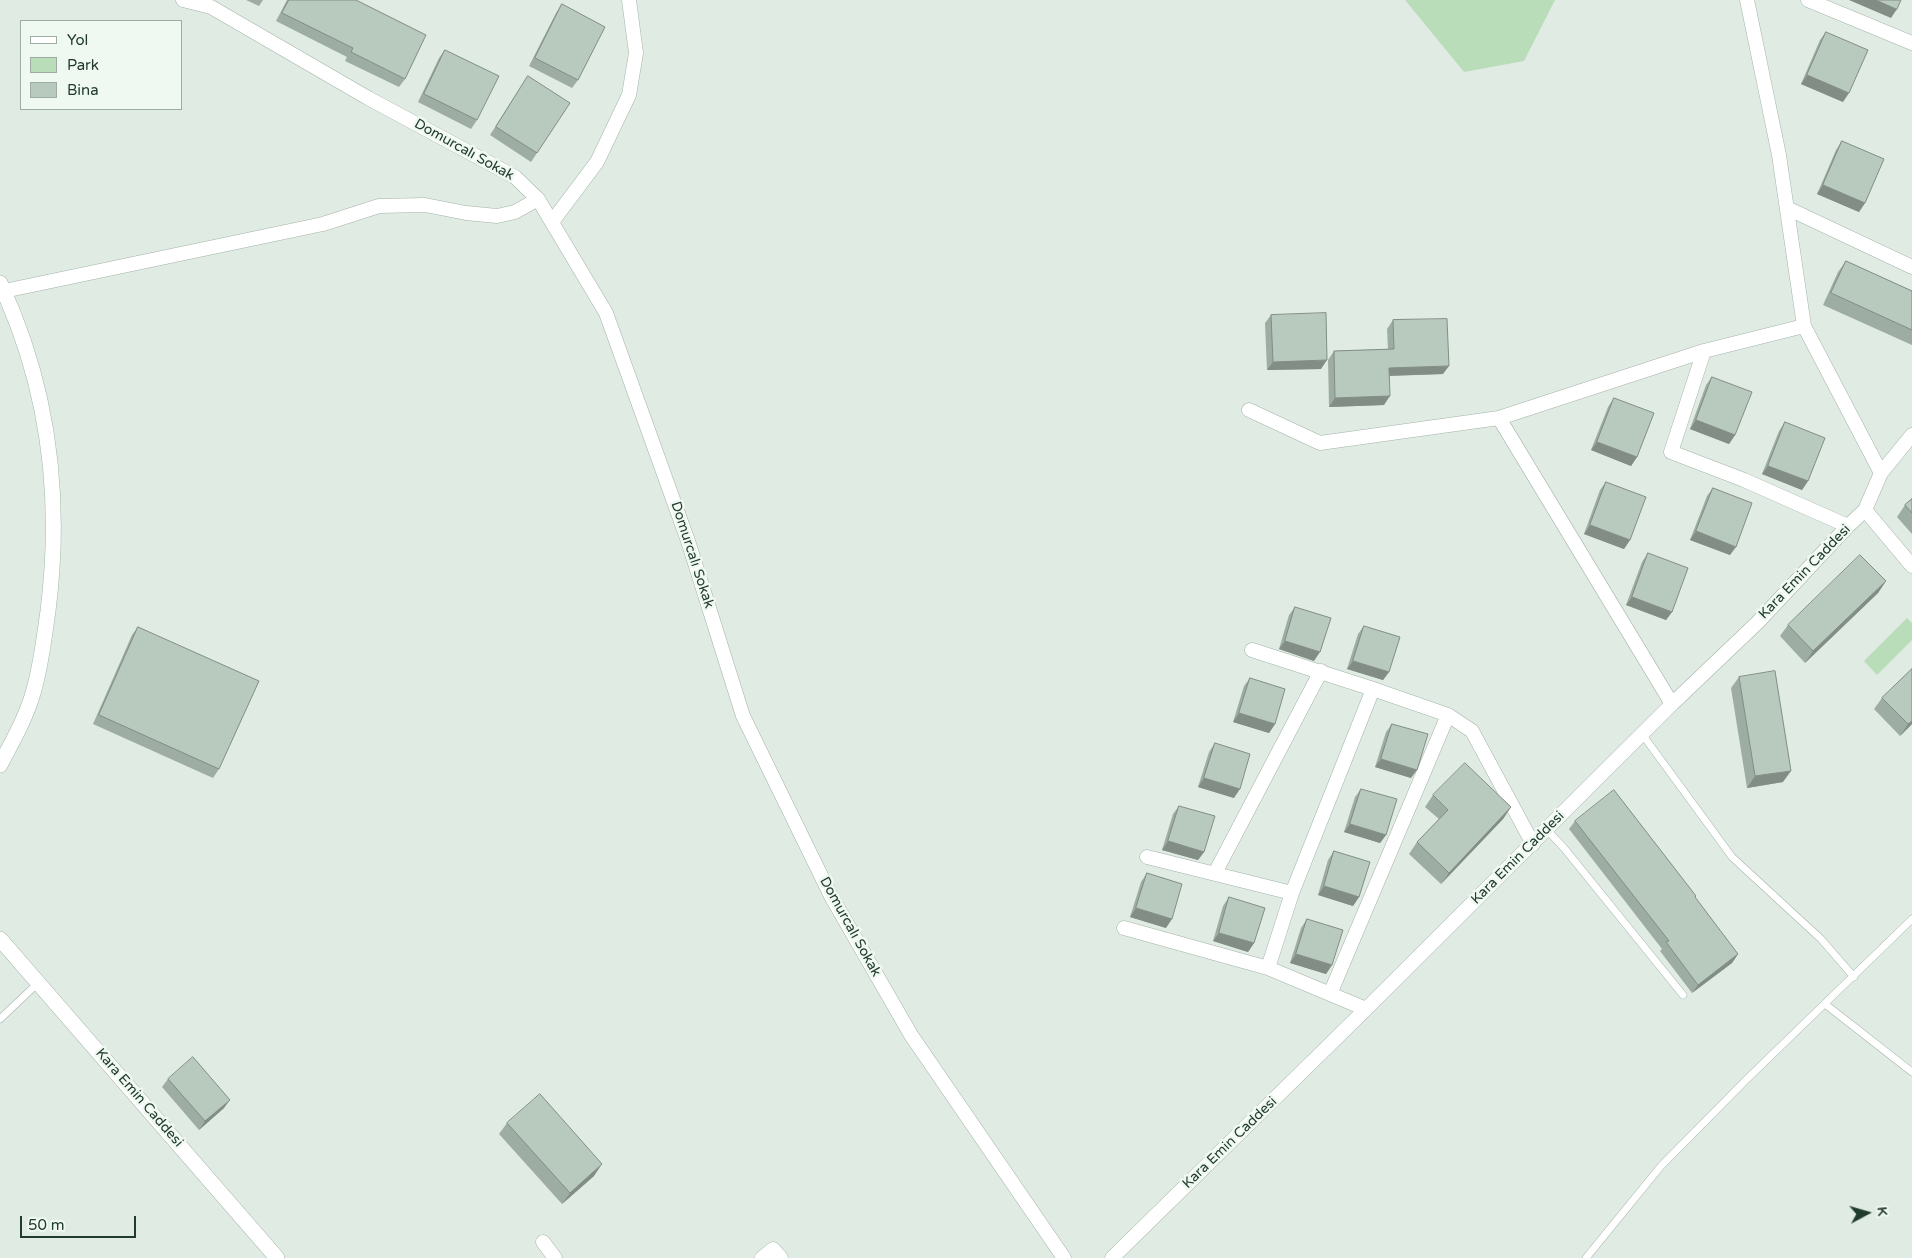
<!DOCTYPE html>
<html>
<head>
<meta charset="utf-8">
<style>
	body { margin:0 }
	#map { position:relative; width:1912px; height:1258px; overflow:hidden; background:#e0ebe3; font-family:"Varela Round",sans-serif }
	canvas { display:block }
	.legend { position:absolute; left:20px; top:20px; width:162px; height:90px; box-sizing:border-box; background:#f0f8f2; border:1px solid #9dada3; margin:0; padding:6px 9px; list-style:none; font-size:15px; color:#213c2d }
	.legend li { display:flex; align-items:center; gap:10px; height:25px }
	.legend b { width:25px; border:1px solid #9dada3 }
	.north { position:absolute; left:1842px; top:1188px; width:50px; height:50px; -webkit-text-stroke:4px #f0f8f2; paint-order:stroke; rotate:84deg; font-size:14px; font-weight:700; line-height:20px; text-align:center; color:#213c2d }
	.north::after { content:''; display:block; margin:auto; width:18px; height:22px; background:#213c2d; clip-path:polygon(50% 0,100% 100%,50% 72%,0 100%) }
	.scale { position:absolute; left:20px; top:1216px; width:116px; height:22px; box-sizing:border-box; border:2px solid #213c2d; border-top:0; padding-left:6px; font-size:15px; line-height:18px; white-space:nowrap; color:#213c2d; -webkit-text-stroke:4px #f0f8f2; paint-order:stroke }
</style>
</head>
<body>
<div id="map">
<canvas width="1912" height="1258"></canvas>
<ul class="legend">
<li><b style="height:6px;background:#fff"></b>Yol</li>
<li><b style="height:14px;background:#b8ddb8"></b>Park</li>
<li><b style="height:14px;background:#b8c9be"></b>Bina</li>
</ul>
<div class="north">K</div>
<div class="scale">50 m</div>
</div>
<script>
const g = document.querySelector('canvas').getContext('2d');
g.lineJoin = 'round';
function fillPath(path, color) { g.fillStyle = color; g.fill(path, 'evenodd'); }
function trace(path, color, width, dash) { g.strokeStyle = color; g.lineWidth = width; g.lineCap = dash ? 'butt' : 'round'; g.setLineDash(dash || []); g.stroke(path); }
function drawText(font, color, halo, rows, align = 'center') {
  g.font = font + ' "Varela Round",sans-serif'; g.lineWidth = 5; g.setLineDash([]); g.textBaseline = 'middle'; g.strokeStyle = halo; g.fillStyle = color; for (const [text, x, y, turn = 0] of rows) {
    g.save(); g.translate(x, y); g.rotate((+turn || 0) * Math.PI / 180); g.textAlign = isNaN(turn) ? turn : align; if (halo) g.strokeText(text, 0, 0); g.fillText(text, 0, 0); g.restore();
  }
}
const green = new Path2D(`
	M1405 0H1555L1524 61 1464 72Z
	M1907 618 1912 623V640L1877 675 1864 661Z`);
const service = new Path2D(`
	M1642 734 1732 857 1821 939 1854 977
	M1547 830 1564 848 1683 995
	M1825 1004 1912 1072
	M0 1019 38 983
	M1586 1258 1661 1166 1747 1079 1912 919`);
const minor = new Path2D(`
	M183 0 211 7 368 98 515 177 538 199 606 313 688 541 743 716 831 896 911 1035 1064 1258
	M1747 0 1779 155 1804 326 1881 473
	M1808 0 1912 43
	M1787 208 1912 267
	M552 222 597 162 629 95 636 53 629 0
	M4 291 323 224 379 206 425 205 466 213 497 216 515 212 538 199
	M1704 351 1671 452 1744 480 1848 526
	M1249 410 1320 443 1499 418 1704 351 1804 326
	M1499 418 1672 704
	M1865 510 1912 566
	M1252 650 1373 689 1448 715 1472 731 1533 844
	M1147 857 1292 893
	M1215 873 1321 671
	M1124 928 1268 968 1366 1009
	M1268 968 1292 893 1373 689
	M1330 994 1448 715
	M543 1242 555 1258
	M762 1258 773 1249 781 1258
	M1112 1258 1366 1009 1672 704 1757 623 1848 526 1865 510 1881 473 1912 435`);
const tertiary = new Path2D(`
	M0 939 277 1258`);
const secondary = new Path2D(`
	M0 283C49 387 62 499 48 611 44 638 41 667 33 693 26 718 12 742 0 765`);
const wall = new Path2D(`
	M246 0H263L259 6Z
	M287 0H356L405 79 399 87 345 61 347 57 276 21Z
	M562 4 578 80 572 88 529 66 556 13Z
	M1826 32 1843 102 1801 84 1820 40Z
	M445 50 477 120 471 129 418 102 439 58Z
	M528 76 537 153 531 162 490 135Z
	M1842 141 1865 203 1859 212 1817 194 1836 150Z
	M1846 261 1912 291V345L1823 305 1838 272Z
	M1271 315 1321 369 1267 370 1265 323Z
	M1393 320 1443 374 1389 376 1384 405 1329 407 1328 360 1334 351 1388 349 1387 329Z
	M1712 377 1735 435 1729 444 1690 429 1706 385Z
	M1614 398 1637 457 1631 466 1591 450 1608 407Z
	M1785 422 1808 481 1802 490 1762 474 1779 431Z
	M1606 482 1630 540 1624 549 1584 534 1600 490Z
	M1713 488 1730 555 1690 540 1707 496Z
	M1912 499V534L1897 517 1905 505Z
	M1648 553 1672 612 1666 620 1626 605 1642 562Z
	M1886 581 1878 593 1805 663 1780 636 1788 625Z
	M1295 607 1314 661 1279 649 1289 615Z
	M1364 626 1389 672 1383 680 1347 669 1358 634Z
	M138 627 219 769 213 778 93 724 132 635Z
	M1912 669V724L1900 736 1874 709 1882 698Z
	M1739 677 1783 782 1747 788 1731 688Z
	M1250 678 1275 724 1269 733 1233 722 1244 686Z
	M1392 724 1411 778 1375 767 1386 732Z
	M1215 743 1234 798 1198 787 1209 752Z
	M1361 789 1386 835 1380 843 1344 832 1355 797Z
	M1433 795 1511 807 1503 819 1441 884 1409 854 1417 842 1439 819 1425 807Z
	M1179 806 1204 852 1198 860 1162 850 1173 814Z
	M1575 821 1696 896 1695 898 1738 954 1732 963 1692 993 1660 951 1662 949 1569 829Z
	M1334 851 1359 897 1353 906 1318 895 1328 860Z
	M1147 873 1166 928 1130 917 1141 882Z
	M1229 897 1254 943 1248 952 1213 941 1223 906Z
	M1307 919 1332 965 1326 974 1290 963 1301 928Z
	M168 1079 224 1108 199 1130 162 1087Z
	M507 1123 594 1176 562 1204 499 1134Z`);
const shadedWall = new Path2D(`
	M1849 0H1876L1897 9 1891 18Z
	M1807 75 1849 93 1843 102 1801 84Z
	M1823 185 1865 203 1859 212 1817 194Z
	M1327 360 1321 369 1267 370 1273 362Z
	M1449 366 1443 374 1383 376 1389 368Z
	M1390 396 1384 405 1329 407 1335 398Z
	M1696 420 1735 435 1729 444 1690 429Z
	M1597 442 1637 457 1631 466 1591 450Z
	M1768 466 1808 481 1802 490 1762 474Z
	M1590 525 1630 540 1624 549 1584 534Z
	M1696 531 1736 547 1730 555 1690 540Z
	M1886 581 1878 593 1805 663 1813 651Z
	M1632 597 1672 612 1666 620 1626 605Z
	M1285 641 1320 652 1314 661 1279 649Z
	M1353 661 1389 672 1383 680 1347 669Z
	M1239 713 1275 724 1269 733 1233 722Z
	M1912 721V724L1900 736 1908 724Z
	M1381 759 1417 770 1411 778 1375 767Z
	M1791 771 1783 782 1747 788 1755 776Z
	M1204 778 1240 789 1234 798 1198 787Z
	M1511 807 1503 819 1441 884 1449 873Z
	M1350 824 1386 835 1380 843 1344 832Z
	M1168 841 1204 852 1198 860 1162 850Z
	M1324 886 1359 897 1353 906 1318 895Z
	M1136 908 1172 919 1166 928 1130 917Z
	M1219 933 1254 943 1248 952 1213 941Z
	M1296 954 1332 965 1326 974 1290 963Z
	M1738 954 1732 963 1692 993 1698 985Z
	M230 1100 224 1108 199 1130 205 1121Z
	M602 1164 594 1176 562 1204 570 1193Z`);
const building = new Path2D(`
	M289 0H356L426 35 405 79 351 52 353 48 282 13Z
	M1876 0H1901L1897 9Z
	M562 4 605 27 578 80 535 58Z
	M1826 32 1868 50 1849 93 1807 75Z
	M445 50 499 76 477 120 424 94Z
	M528 76 570 103 537 153 496 127Z
	M1842 141 1884 159 1865 203 1823 185Z
	M1846 261 1912 291V330L1831 293Z
	M1326 313 1327 360 1273 362 1271 315Z
	M1447 319 1449 366 1389 368 1390 396 1335 398 1334 351 1394 349 1393 320Z
	M1712 377 1752 392 1735 435 1696 420Z
	M1614 398 1654 413 1637 457 1597 442Z
	M1785 422 1825 438 1808 481 1768 466Z
	M1606 482 1646 497 1630 540 1590 525Z
	M1713 488 1752 503 1736 547 1696 531Z
	M1912 499V513L1905 505Z
	M1648 553 1688 568 1672 612 1632 597Z
	M1860 555 1886 581 1813 651 1788 625Z
	M1295 607 1331 618 1320 652 1285 641Z
	M1364 626 1400 637 1389 672 1353 661Z
	M138 627 259 681 219 769 99 715Z
	M1912 669V721L1908 724 1882 698Z
	M1775 671 1791 771 1755 776 1739 677Z
	M1250 678 1285 689 1275 724 1239 713Z
	M1392 724 1428 734 1417 770 1381 759Z
	M1215 743 1250 754 1240 789 1204 778Z
	M1465 763 1511 807 1449 873 1417 842 1448 810 1433 795Z
	M1361 789 1397 799 1386 835 1350 824Z
	M1614 790 1696 896 1695 897 1738 954 1698 985 1666 942 1669 941 1575 821Z
	M1179 806 1215 816 1204 852 1168 841Z
	M1334 851 1370 862 1359 897 1324 886Z
	M1147 873 1182 884 1172 919 1136 908Z
	M1229 897 1265 908 1254 943 1219 933Z
	M1307 919 1343 930 1332 965 1296 954Z
	M193 1057 230 1100 205 1121 168 1079Z
	M540 1094 602 1164 570 1193 507 1123Z`);
const streetNames = [
	["Domurcalı Sokak",464,150,29],
	["Domurcalı Sokak",692,555,72],
	["Kara Emin Caddesi",1805,572,-46],
	["Kara Emin Caddesi",1518,858,-45],
	["Domurcalı Sokak",850,927,61],
	["Kara Emin Caddesi",139,1098,49],
	["Kara Emin Caddesi",1230,1143,-44]
];
fillPath(green, '#b8ddb8');
trace(service, '#a3b3a9', 8);
trace(minor, '#a3b3a9', 15);
trace(tertiary, '#a3b3a9', 16);
trace(secondary, '#a1baab', 16);
trace(service, '#fff', 7);
trace(minor, '#fff', 14);
trace(tertiary, '#fff', 15);
trace(secondary, '#fff', 15);
fillPath(wall, '#9eada3');
fillPath(shadedWall, '#818d85');
fillPath(building, '#b8c9be');
trace(building, '#818d85', 1);
drawText('14px', '#213c2d', '#f0f8f2', streetNames);
</script>
</body>
</html>
